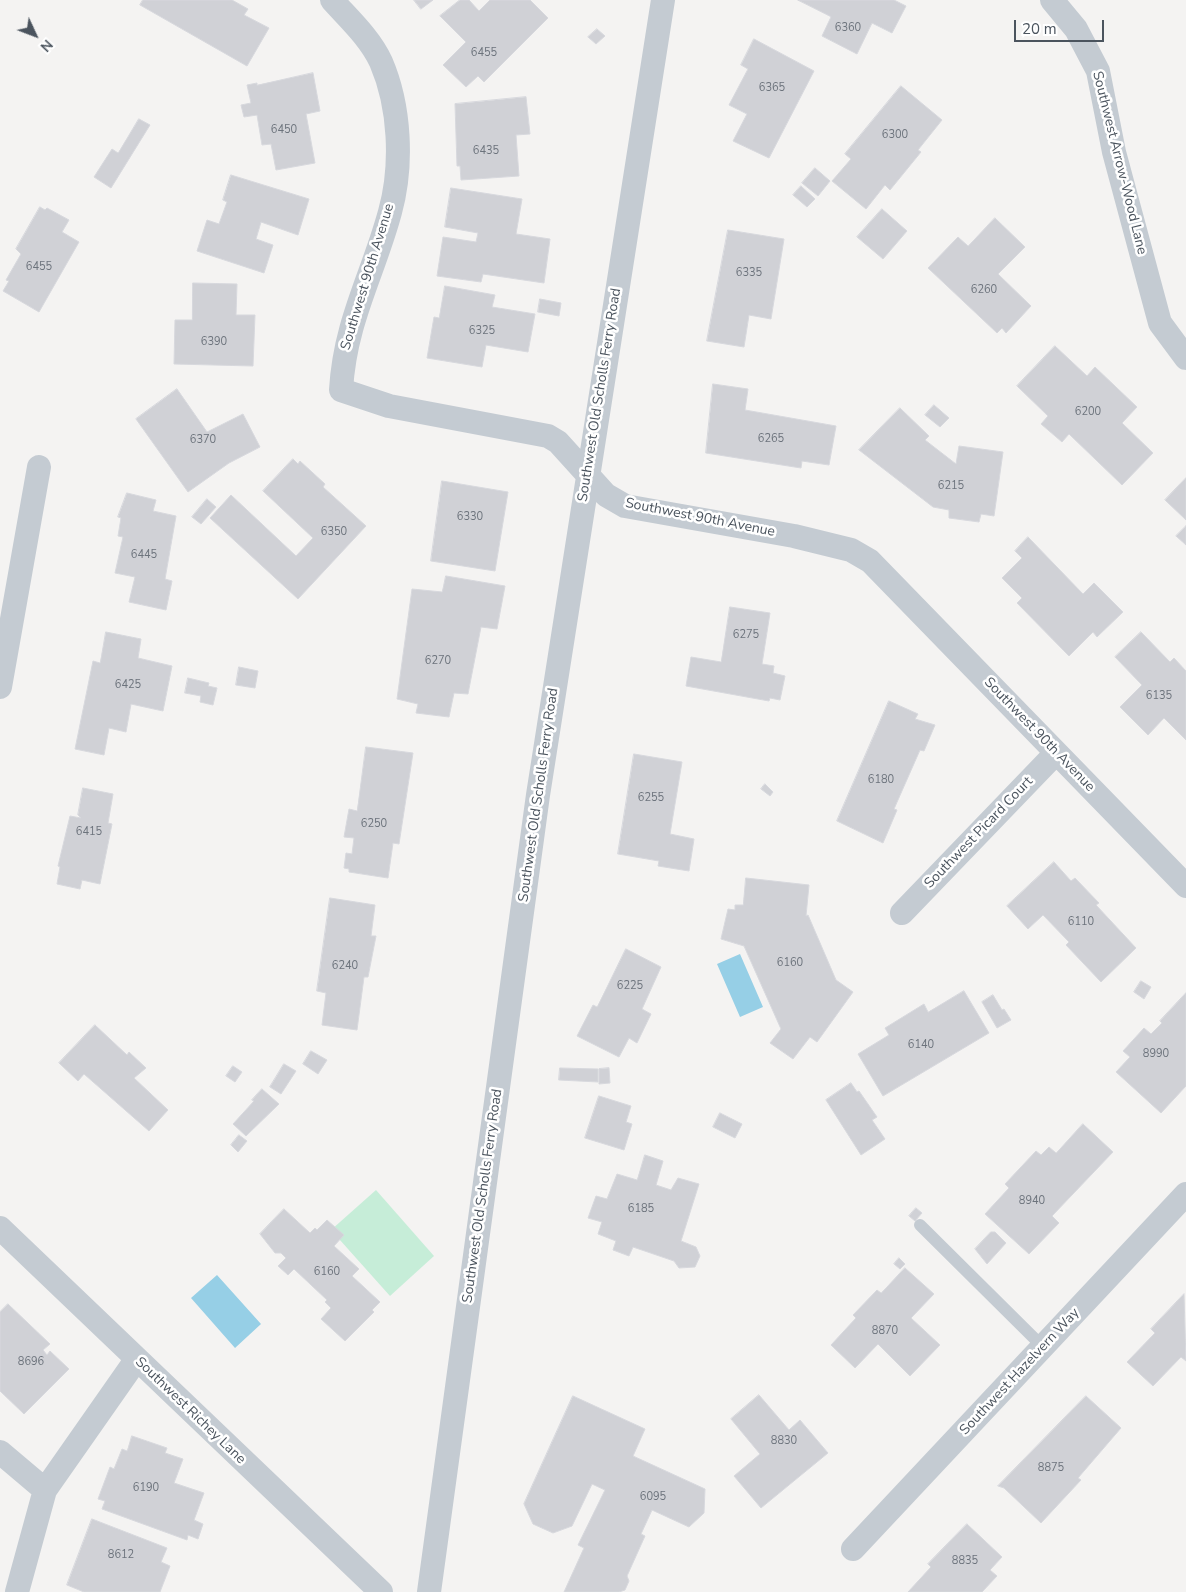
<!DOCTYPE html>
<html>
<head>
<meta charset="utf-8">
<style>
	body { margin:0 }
	#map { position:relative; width:1186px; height:1592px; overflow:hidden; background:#f4f3f2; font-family:"Nunito Sans",sans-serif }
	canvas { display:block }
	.north { position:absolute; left:10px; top:10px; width:50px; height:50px; -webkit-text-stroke:4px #fff; paint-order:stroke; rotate:133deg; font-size:14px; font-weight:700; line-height:20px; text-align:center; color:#4b545e }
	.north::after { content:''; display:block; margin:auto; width:18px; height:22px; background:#4b545e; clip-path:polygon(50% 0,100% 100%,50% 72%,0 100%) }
	.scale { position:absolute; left:1014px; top:20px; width:90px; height:22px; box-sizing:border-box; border:2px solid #4b545e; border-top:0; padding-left:6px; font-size:15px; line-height:18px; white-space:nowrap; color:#4b545e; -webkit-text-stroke:4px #fff; paint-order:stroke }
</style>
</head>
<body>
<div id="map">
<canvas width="1186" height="1592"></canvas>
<div class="north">N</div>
<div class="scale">20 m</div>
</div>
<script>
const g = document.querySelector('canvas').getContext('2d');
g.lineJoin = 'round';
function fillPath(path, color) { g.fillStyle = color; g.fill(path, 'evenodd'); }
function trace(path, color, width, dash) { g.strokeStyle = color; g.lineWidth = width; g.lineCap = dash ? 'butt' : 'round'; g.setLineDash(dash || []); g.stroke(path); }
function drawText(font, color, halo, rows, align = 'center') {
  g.font = font + ' "Nunito Sans",sans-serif'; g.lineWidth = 5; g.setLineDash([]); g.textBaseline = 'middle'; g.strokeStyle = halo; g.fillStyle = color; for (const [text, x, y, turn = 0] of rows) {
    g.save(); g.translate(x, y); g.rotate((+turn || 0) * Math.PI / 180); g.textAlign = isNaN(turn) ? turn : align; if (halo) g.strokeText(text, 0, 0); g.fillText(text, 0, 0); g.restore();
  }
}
const green = new Path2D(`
	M376 1190 434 1256 390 1296 331 1230Z`);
const water = new Path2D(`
	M740 954 763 1007 740 1017 717 964Z
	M217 1275 261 1324 235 1348 191 1298Z`);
const building = new Path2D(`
	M143 0H232L248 9 244 15 269 28 247 66 140 5Z
	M414 0H433L421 9Z
	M460 0H469L479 11 490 0H530L548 18 484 82 478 76 466 87 443 65 466 42 440 16Z
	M798 0H894L906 6 892 33 872 23 857 54 822 36 831 17Z
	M597 29 605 36 596 44 588 37Z
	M754 39 814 71 769 158 733 141 747 114 729 105 748 69 741 65Z
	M313 73 320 111 306 114 315 163 276 170 271 144 262 145 257 115 244 117 241 105 251 103 247 85 257 83V85Z
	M901 86 942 120 918 150 921 152 890 190 885 185 866 209 832 181 851 159 845 154Z
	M526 97 530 134 516 135 519 176 461 180 460 166H457L455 104Z
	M139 119 150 125 111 188 94 177 112 149 118 153Z
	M815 168 830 181 818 196 802 183Z
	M231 175 309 199 298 235 261 222 256 239 273 245 264 273 197 251 207 220 219 224 227 202 223 200Z
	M801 186 815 199 807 207 793 195Z
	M451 188 522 199 516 234 550 239 544 283 483 274 481 282 437 276 443 237 476 242 478 233 445 227Z
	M40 207 45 210 47 208 69 220 62 232 79 242 39 312 3 291 9 281 6 280 21 254 16 249Z
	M882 209 907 231 883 259 857 237Z
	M995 218 1025 247 998 274 1031 306 1006 333 1002 328 997 333 928 268 958 237 968 246Z
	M728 230 784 239 771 319 749 315 744 347 707 341Z
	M193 283 237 284 236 315H255L253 366 174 364 175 320H192Z
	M445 286 495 295 492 307 535 314 528 352 486 345 482 367 427 358 434 317 439 318Z
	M540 299 561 303 559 316 538 312Z
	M1055 346 1087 376 1095 367 1137 407 1122 423 1153 453 1122 485 1069 434 1062 442 1041 424 1048 416 1017 386Z
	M713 384 748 389 745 410 836 426 829 465 802 461 801 468 706 453Z
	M177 389 207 432 243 414 260 447 229 463 188 492 136 419Z
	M934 405 949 418 940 427 925 415Z
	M900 408 929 436 925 440 956 464 959 446 1003 452 994 516 981 514 979 522 949 518V510L933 507 859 450Z
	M293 459 298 464 300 461 325 484 323 487 366 526 298 599 210 518 231 495 296 556 313 538 263 491Z
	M1186 478V520L1165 500Z
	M442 481 508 492 495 571 431 561Z
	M127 493 156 500 153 511 176 516 165 579 172 581 166 610 129 602 135 577 115 573 123 537 118 536 121 518 118 517Z
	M207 499 216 507 201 524 192 517Z
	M1186 526V545L1176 536Z
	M1028 537 1083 594 1094 583 1123 612 1097 637 1093 632 1069 656 1017 603 1022 598 1002 578 1022 558 1015 551Z
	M446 576 505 586 497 629 481 627 468 694 454 693 449 717 416 713 418 704 397 699 412 589 442 592Z
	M730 607 770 613 762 664 774 666 773 673 785 676 780 700 770 698 769 701 686 686 691 657 721 662Z
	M106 632 141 639 138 658 172 666 163 711 131 704 126 732 109 728 104 755 75 749 93 661 100 663Z
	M1141 632 1170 662 1174 658 1186 671V740L1164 718 1148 735 1120 707 1142 685 1115 657Z
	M239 667 258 671 255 688 236 685Z
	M188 678 209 683 208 686 217 688 213 705 200 702 201 696 185 693Z
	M889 701 918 714 915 719 935 725 924 751 920 750 894 809 897 810 883 843 837 821Z
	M366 747 413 753 399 844 393 843 388 878 349 872V869L344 868 346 853 352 854 354 838 344 837 349 809 357 811Z
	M634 754 682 762 670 834 694 839 689 871 658 866 659 861 618 854Z
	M765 784 773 792 770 796 761 789Z
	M83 788 113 794 108 823 112 824 100 884 82 880 80 889 57 884 60 867 58 866 70 816 81 818 78 815Z
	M1054 862 1071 881 1075 878 1099 903 1096 905 1136 948 1101 982 1066 945 1069 942 1043 915 1028 929 1007 906Z
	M746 878 809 885 806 916 808 915 836 980 853 992 817 1042 810 1037 793 1059 770 1043 781 1029 744 946 721 939 728 909 735 910V905H743Z
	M330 898 375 905 371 936H376L368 977H364L357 1030 322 1025 326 993 317 991Z
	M626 949 661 967 642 1009 651 1014 637 1043 629 1038 619 1057 577 1036 593 1005 597 1007Z
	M1141 981 1151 987 1144 999 1134 992Z
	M964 991 989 1033 883 1096 858 1054 889 1035 885 1028 924 1004 928 1012Z
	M1186 993V1086L1161 1113 1116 1072 1130 1057 1123 1051 1144 1028 1151 1034 1162 1023 1160 1021Z
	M993 995 1002 1010 1004 1009 1011 1020 997 1028 982 1002Z
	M95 1025 127 1055 129 1052 146 1068 134 1078 168 1110 149 1131 84 1074 78 1081 59 1063Z
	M311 1051 327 1060 318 1074 303 1064Z
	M284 1064 296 1071 281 1094 270 1087Z
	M233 1066 242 1072 235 1082 226 1076Z
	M560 1068 598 1069V1082L559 1080Z
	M609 1068 610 1083 599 1084V1069Z
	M851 1083 857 1092 859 1091 877 1117 872 1120 885 1139 861 1155 826 1100Z
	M262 1089 279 1104 246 1136 233 1124 254 1101 252 1100Z
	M599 1096 631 1106 626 1122 632 1124 624 1150 585 1138Z
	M720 1113 742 1124 735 1138 713 1127Z
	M1083 1124 1113 1152 1052 1216 1059 1223 1029 1254 985 1214 1009 1188 1005 1184 1036 1151 1041 1155 1049 1147 1056 1153Z
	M239 1135 247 1141 238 1152 231 1145Z
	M645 1155 663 1161 656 1185 671 1190 678 1178 699 1184 681 1241 696 1247 700 1256 695 1267 679 1268 674 1261 633 1247 629 1256 613 1250 616 1241 598 1234 602 1222 588 1218 596 1196 607 1199 617 1174 637 1180Z
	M916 1208 922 1213 915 1221 909 1216Z
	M284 1209 310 1233 315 1228 317 1230 327 1220 344 1235 334 1246 359 1269 352 1276 380 1302 372 1310 374 1312 345 1341 321 1319 331 1308 325 1302 327 1300 294 1269 288 1275 278 1266 286 1258 281 1253H275L260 1234Z
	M991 1232H995L1006 1243 987 1264 975 1249Z
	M899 1258 905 1264 900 1269 894 1264Z
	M905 1268 934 1294 911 1318 940 1345 910 1376 878 1344 855 1368 831 1345 856 1318 853 1315 877 1290 881 1293Z
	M1184 1294 1186 1361 1181 1357 1153 1386 1127 1362 1155 1333 1151 1329Z
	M8 1304 50 1344 43 1350 47 1355 50 1351 69 1369 24 1414 0 1391V1312Z
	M759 1395 789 1430 800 1420 828 1453 761 1508 734 1476 760 1454 731 1419Z
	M573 1396 645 1429 633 1456 705 1489 704 1513 689 1527 652 1510 641 1534 645 1536 627 1576 629 1581 625 1590 619 1592H564L584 1548 578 1545 605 1490 592 1484 572 1526 553 1533 533 1524 524 1504Z
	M1086 1396 1121 1428 1078 1478 1081 1480 1041 1523 1004 1488 998 1486Z
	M132 1436 167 1448 165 1453 183 1459 174 1483 204 1493 194 1520 203 1524 198 1539 188 1535 187 1540 102 1509 105 1501 98 1499 110 1467 114 1469 122 1449 127 1451Z
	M92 1519 167 1548 161 1562 170 1566 160 1592H84L67 1585Z
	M967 1524 1002 1557 990 1570 997 1576 982 1592H908L931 1567 928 1564Z`);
const lane = new Path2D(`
	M920 1225 1043 1347`);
const street = new Path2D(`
	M332 0C349 19 370 38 381 62 400 106 403 165 390 212 373 275 345 321 341 390L389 406 548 436 558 442 606 495 625 506 794 536 851 550 870 561 1186 886
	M1052 0 1076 29 1098 71 1114 152 1160 323 1186 358
	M0 687 39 467
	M902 913 1056 753
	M0 1228 381 1592
	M0 1452 45 1490
	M853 1549 1186 1194
	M17 1592 45 1490 136 1360
	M429 1592 538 795 663 0`);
const numberNames = [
	["6360",848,28],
	["6455",484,53],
	["6365",772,88],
	["6450",284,130],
	["6300",895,135],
	["6435",486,151],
	["6455",39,267],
	["6335",749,273],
	["6260",984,290],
	["6325",482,331],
	["6390",214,342],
	["6200",1088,412],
	["6265",771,439],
	["6370",203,440],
	["6215",951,486],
	["6330",470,517],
	["6350",334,532],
	["6445",144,555],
	["6275",746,635],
	["6270",438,661],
	["6425",128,685],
	["6135",1159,696],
	["6180",881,780],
	["6255",651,798],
	["6250",374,824],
	["6415",89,832],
	["6110",1081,922],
	["6160",790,963],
	["6240",345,966],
	["6225",630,986],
	["6140",921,1045],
	["8990",1156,1054],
	["8940",1032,1201],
	["6185",641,1209],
	["6160",327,1272],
	["8870",885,1331],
	["8696",31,1362],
	["8830",784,1441],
	["8875",1051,1468],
	["6190",146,1488],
	["6095",653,1497],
	["8612",121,1555],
	["8835",965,1561]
];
const streetNames = [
	["Southwest Arrow-Wood Lane",1119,163,76],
	["Southwest 90th Avenue",368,277,-73],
	["Southwest Old Scholls Ferry Road",600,395,-81],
	["Southwest 90th Avenue",700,518,11],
	["Southwest 90th Avenue",1039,735,46],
	["Southwest Old Scholls Ferry Road",539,795,-82],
	["Southwest Picard Court",979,833,-46],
	["Southwest Old Scholls Ferry Road",483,1196,-82],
	["Southwest Hazelvern Way",1020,1372,-47],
	["Southwest Richey Lane",190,1411,44]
];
fillPath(green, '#c6edd8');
fillPath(water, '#96cfe6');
fillPath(building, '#d0d1d6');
trace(building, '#d7d8dd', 1);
trace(lane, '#c4cbd2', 12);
trace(street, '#c4cbd2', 24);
drawText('11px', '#6c737c', null, numberNames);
drawText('14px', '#4b545e', '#fff', streetNames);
</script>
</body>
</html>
